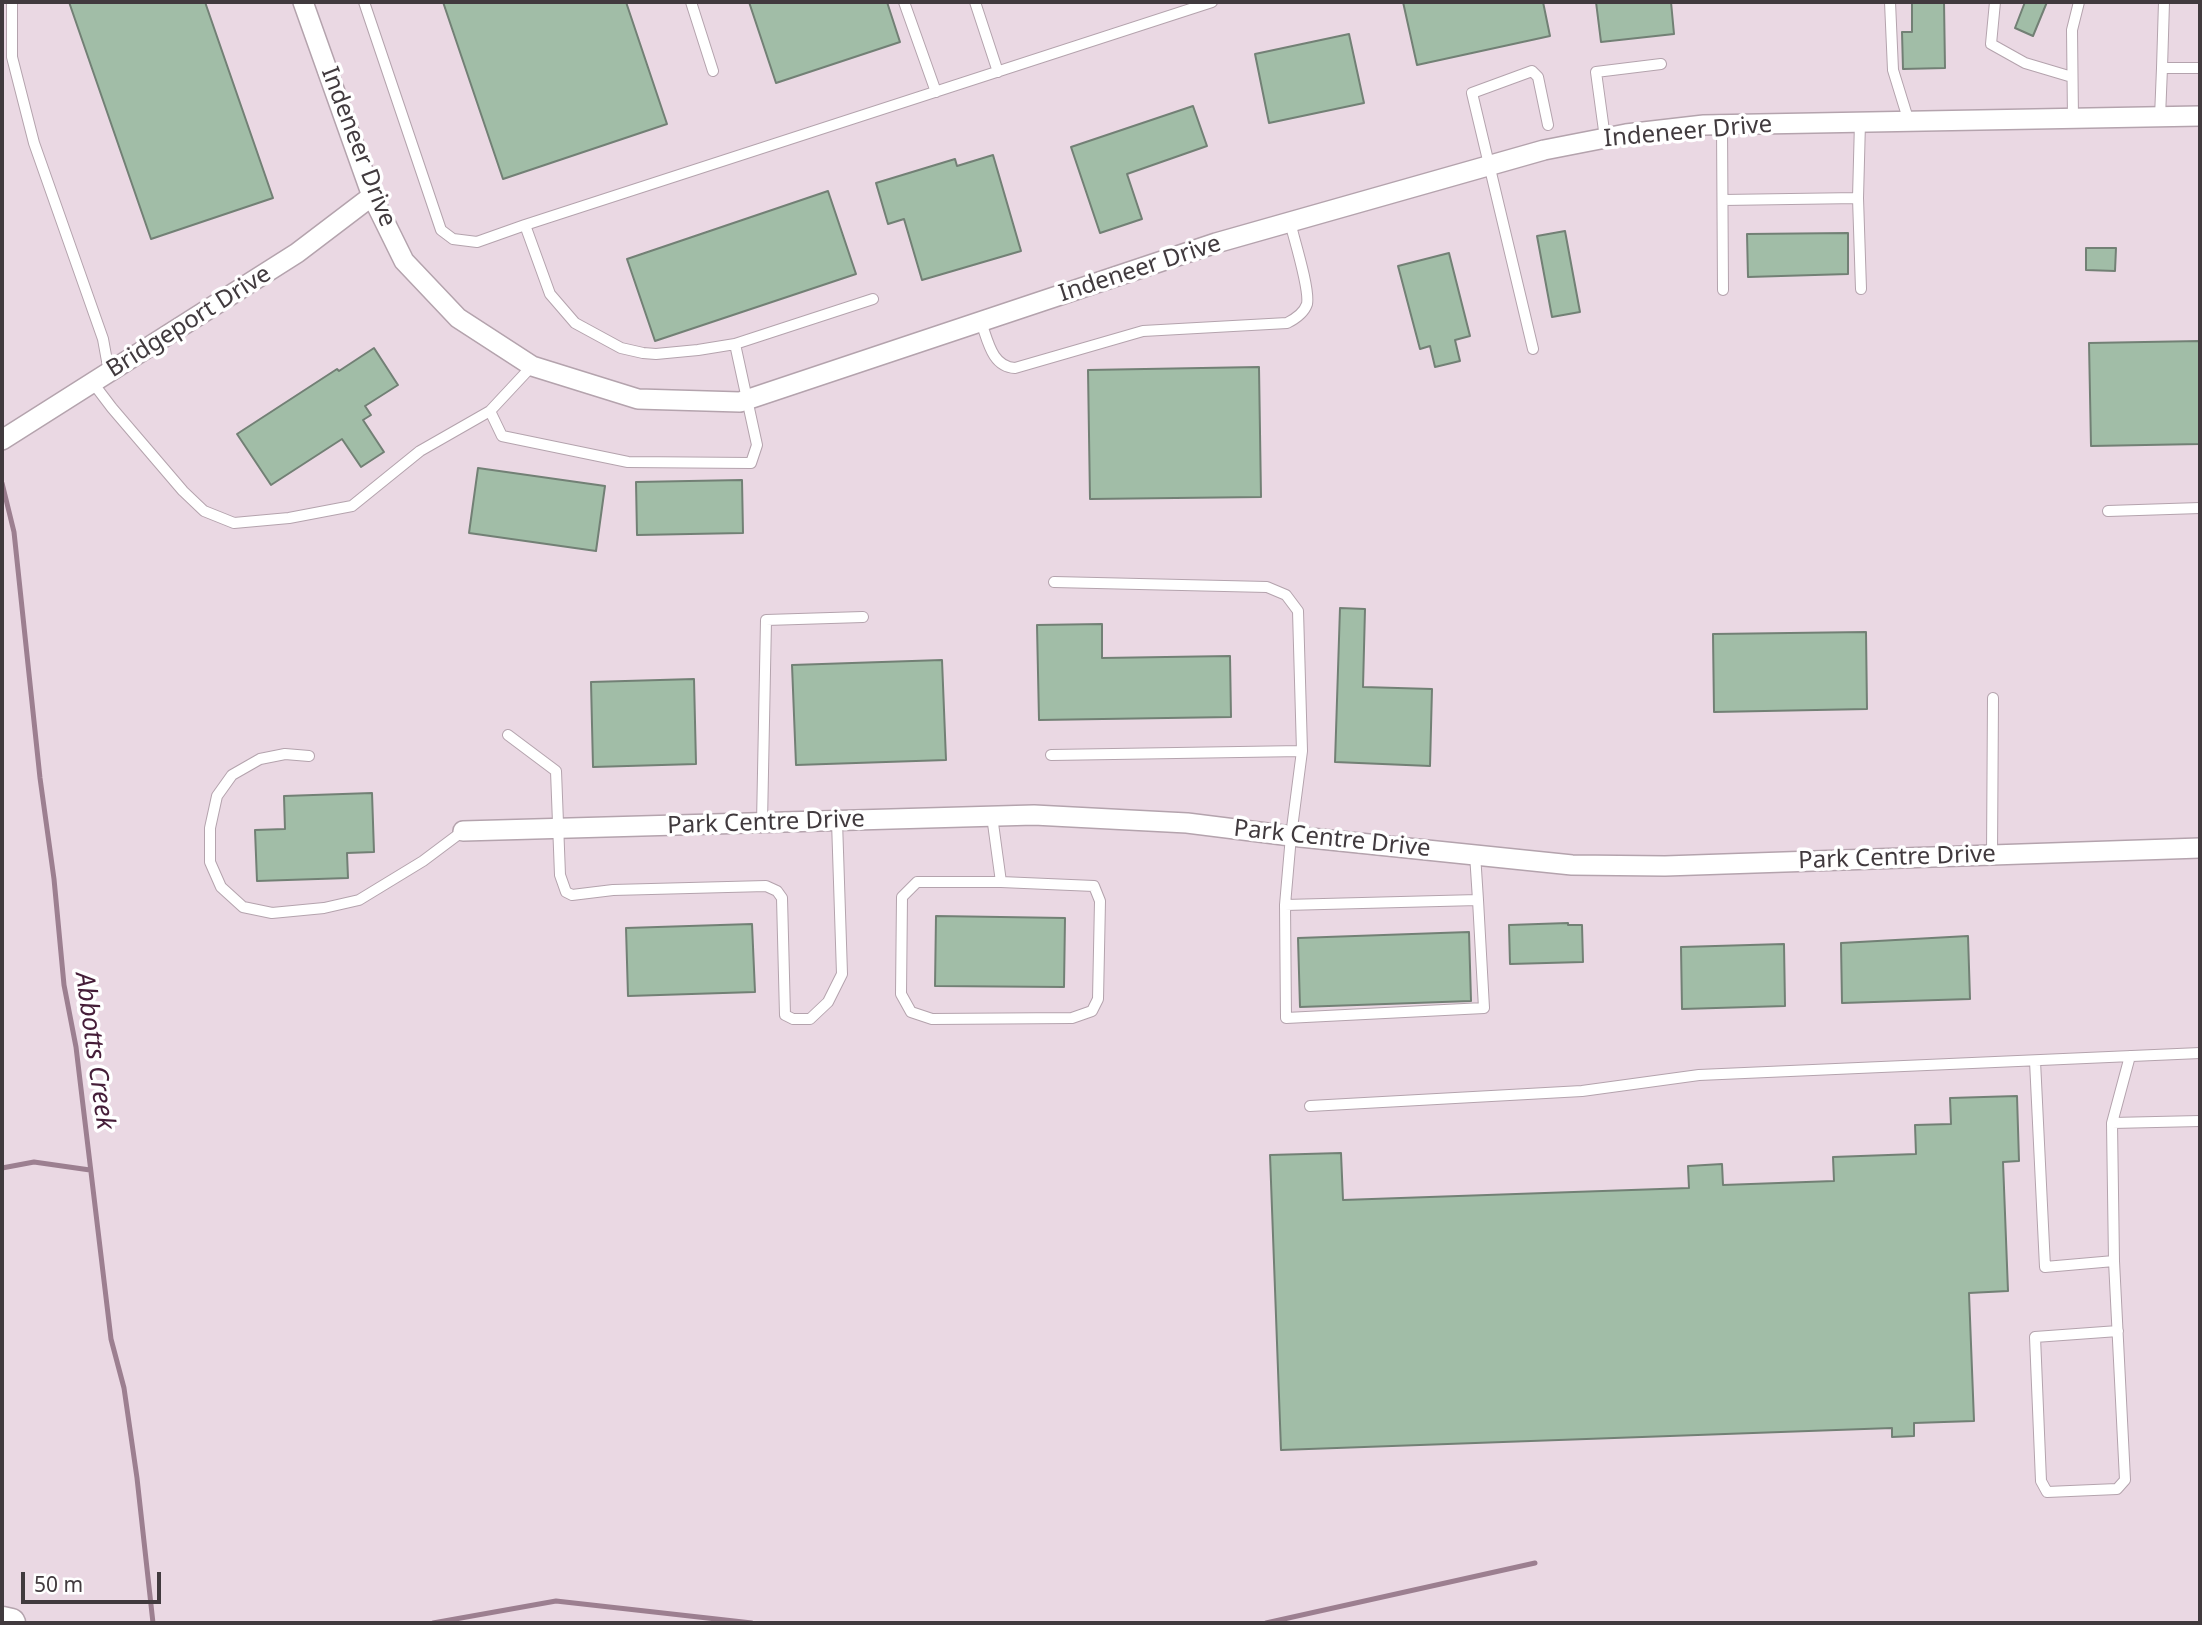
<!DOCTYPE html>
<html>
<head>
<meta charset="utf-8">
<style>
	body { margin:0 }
	#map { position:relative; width:2202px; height:1625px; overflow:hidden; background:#ead8e3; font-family:"Noto Sans",sans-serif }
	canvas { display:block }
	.frame { position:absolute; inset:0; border:4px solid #413a3e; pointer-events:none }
	.scale { position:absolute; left:21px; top:1572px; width:140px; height:32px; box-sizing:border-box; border:4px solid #413a3e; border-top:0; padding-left:9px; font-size:21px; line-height:24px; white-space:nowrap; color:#413a3e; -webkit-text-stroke:5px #fff; paint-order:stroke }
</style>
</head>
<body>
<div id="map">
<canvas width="2202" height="1625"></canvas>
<div class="frame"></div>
<div class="scale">50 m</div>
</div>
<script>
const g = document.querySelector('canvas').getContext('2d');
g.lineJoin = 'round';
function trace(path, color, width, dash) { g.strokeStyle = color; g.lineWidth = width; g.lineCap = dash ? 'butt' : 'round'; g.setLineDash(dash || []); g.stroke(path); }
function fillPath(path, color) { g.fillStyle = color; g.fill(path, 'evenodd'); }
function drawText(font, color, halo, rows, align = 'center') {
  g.font = font + ' "Noto Sans",sans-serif'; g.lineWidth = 7; g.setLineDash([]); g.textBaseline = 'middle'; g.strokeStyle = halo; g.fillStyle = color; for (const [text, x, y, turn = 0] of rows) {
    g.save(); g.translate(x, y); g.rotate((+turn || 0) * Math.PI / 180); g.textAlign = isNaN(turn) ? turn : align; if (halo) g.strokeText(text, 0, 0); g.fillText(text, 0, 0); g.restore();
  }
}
const stream = new Path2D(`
	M2 483 14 532 40 778 54 879 64 985 76 1047 111 1339 124 1388 137 1478 153 1623
	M2 1168 34 1162 90 1170
	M433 1623 556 1601 752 1623
	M1266 1623 1535 1563`);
const building = new Path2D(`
	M69 2H205L273 198 151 239Z
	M443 2H626L667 124 503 179Z
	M749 2H887L900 42 776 83Z
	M1403 2H1543L1550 36 1417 65Z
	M1596 2H1671L1674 34 1601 42Z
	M1912 2H1944L1945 68 1903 69 1902 32H1912Z
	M2025 2H2047L2033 36 2015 28Z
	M1349 34 1364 103 1269 123 1255 54Z
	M1193 106 1207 146 1127 174 1142 219 1100 233 1071 147Z
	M993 155 1021 251 922 280 904 219 888 224 876 183 955 159 957 166Z
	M828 191 856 274 655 341 627 259Z
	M1565 231 1580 312 1552 317 1537 236Z
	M1848 233V274L1748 277 1747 234Z
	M2086 248H2116L2115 271 2086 270Z
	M1449 253 1470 336 1455 340 1460 361 1435 367 1430 346 1420 349 1398 266Z
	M2200 341V444L2091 446 2089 343Z
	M374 348 398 385 365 406 371 415 363 420 384 452 361 467 342 439 271 485 237 434 337 369 339 371Z
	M1259 367 1261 497 1090 499 1088 370Z
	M478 468 605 486 596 551 469 533Z
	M742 480 743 533 637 535 636 482Z
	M1340 608 1365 609 1363 687 1432 689 1430 766 1335 762Z
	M1102 624V658L1230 656 1231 717 1039 720 1037 625Z
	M1866 632 1867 709 1714 712 1713 634Z
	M942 660 946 760 796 765 792 665Z
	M694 679 696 764 593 767 591 682Z
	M372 793 374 852 347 853 348 878 257 881 255 830 285 829 284 796Z
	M936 916 1065 918 1064 987 935 986Z
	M1568 923V925H1582L1583 962 1510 964 1509 925Z
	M752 924 755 992 628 996 626 928Z
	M1469 932 1471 1001 1300 1007 1298 938Z
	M1968 936 1970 999 1842 1003 1841 943Z
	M1784 944 1785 1006 1682 1009 1681 947Z
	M2017 1096 2019 1161 2003 1162 2008 1291 1969 1293 1974 1421 1914 1423V1436L1892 1437V1428L1281 1450 1270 1155 1341 1153 1343 1200 1689 1188 1688 1166 1722 1164 1723 1185 1834 1181 1833 1157 1916 1154 1915 1125 1951 1124 1950 1098Z`);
const lane = new Path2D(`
	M12 2V57L34 143 103 339 109 372
	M364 2 441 230 453 239 477 242 525 225 550 294 575 323 621 348 643 353 656 354 698 350 735 344
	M691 2 713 71
	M904 2 936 92
	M975 2 998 72
	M1890 2 1893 70 1909 122
	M1995 2 1991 44 2025 63 2072 77
	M2162 68 2164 2
	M2160 117 2162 68H2200
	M2073 119 2072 30 2079 2
	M1860 122 1858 198 1861 289
	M1722 125 1723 290
	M1605 138 1596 72 1661 64
	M1723 200 1858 198
	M525 225 1212 2
	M981 322C988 341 992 367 1015 368L1143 331 1287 323C1295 319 1304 313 1307 304 1310 289 1294 239 1290 222
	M1533 349 1472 93 1532 71 1538 77 1548 125
	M532 366 490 411 502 436 628 462 751 463 757 445 735 344 873 299
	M93 383 112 408 183 491 204 511 234 523 289 518 352 506 420 451 490 411
	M2108 511 2200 508
	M1054 582 1267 587 1286 595 1298 611 1302 751 1291 836 1285 905 1478 900 1475 854
	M508 735 556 771 560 875 566 892 572 895 613 890 766 886 777 891 782 898 785 1015 793 1019H810L828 1002 842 974 837 821
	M1051 755 1302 751
	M309 756 285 754 260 759 232 775 217 796 210 828V862L221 887 243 907 272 913 324 908 359 900 423 861 463 831
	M992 816 1001 882H917L902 897 901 994 911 1012 932 1019 1072 1018 1092 1011 1098 999 1100 901 1094 886 1001 882
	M762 823 766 620 863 617
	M1992 855 1993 698
	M1285 905 1286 1018 1484 1008 1478 900
	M2035 1061 2045 1267 2114 1261 2112 1123 2130 1056
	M1310 1106 1582 1091 1699 1075 2200 1053
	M2112 1123 2200 1121
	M2114 1261 2125 1480 2117 1489 2047 1492 2041 1481 2035 1337 2118 1331`);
const street = new Path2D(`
	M303 2 372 196 404 261 458 318 532 366 638 399 740 402 1216 243 1544 150 1626 134 1704 125 2200 116
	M2 440 297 253 372 196
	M463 831 1034 815 1187 823 1291 836 1572 865 1665 866 2200 848`);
const secondary = new Path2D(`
	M2 1621 11 1623`);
const streetNames = [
	["Indeneer Drive",1688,132,-5],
	["Indeneer Drive",358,147,69],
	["Indeneer Drive",1140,269,-18],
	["Bridgeport Drive",189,322,-32],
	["Park Centre Drive",766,823,-2],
	["Park Centre Drive",1332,839,6],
	["Park Centre Drive",1897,858,-2]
];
const waterNames = [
	["Abbotts Creek",94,1051,82]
];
trace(stream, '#9c7f90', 5);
fillPath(building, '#a1bda7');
trace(building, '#728075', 2);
trace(lane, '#b4a3ad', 12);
trace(street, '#b4a3ad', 22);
trace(secondary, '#b4a3ad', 31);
trace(lane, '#fff', 10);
trace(street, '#fff', 19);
trace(secondary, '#fff', 28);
drawText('24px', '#413a3e', '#fff', streetNames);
drawText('italic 26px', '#451d38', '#fff', waterNames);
</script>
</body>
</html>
